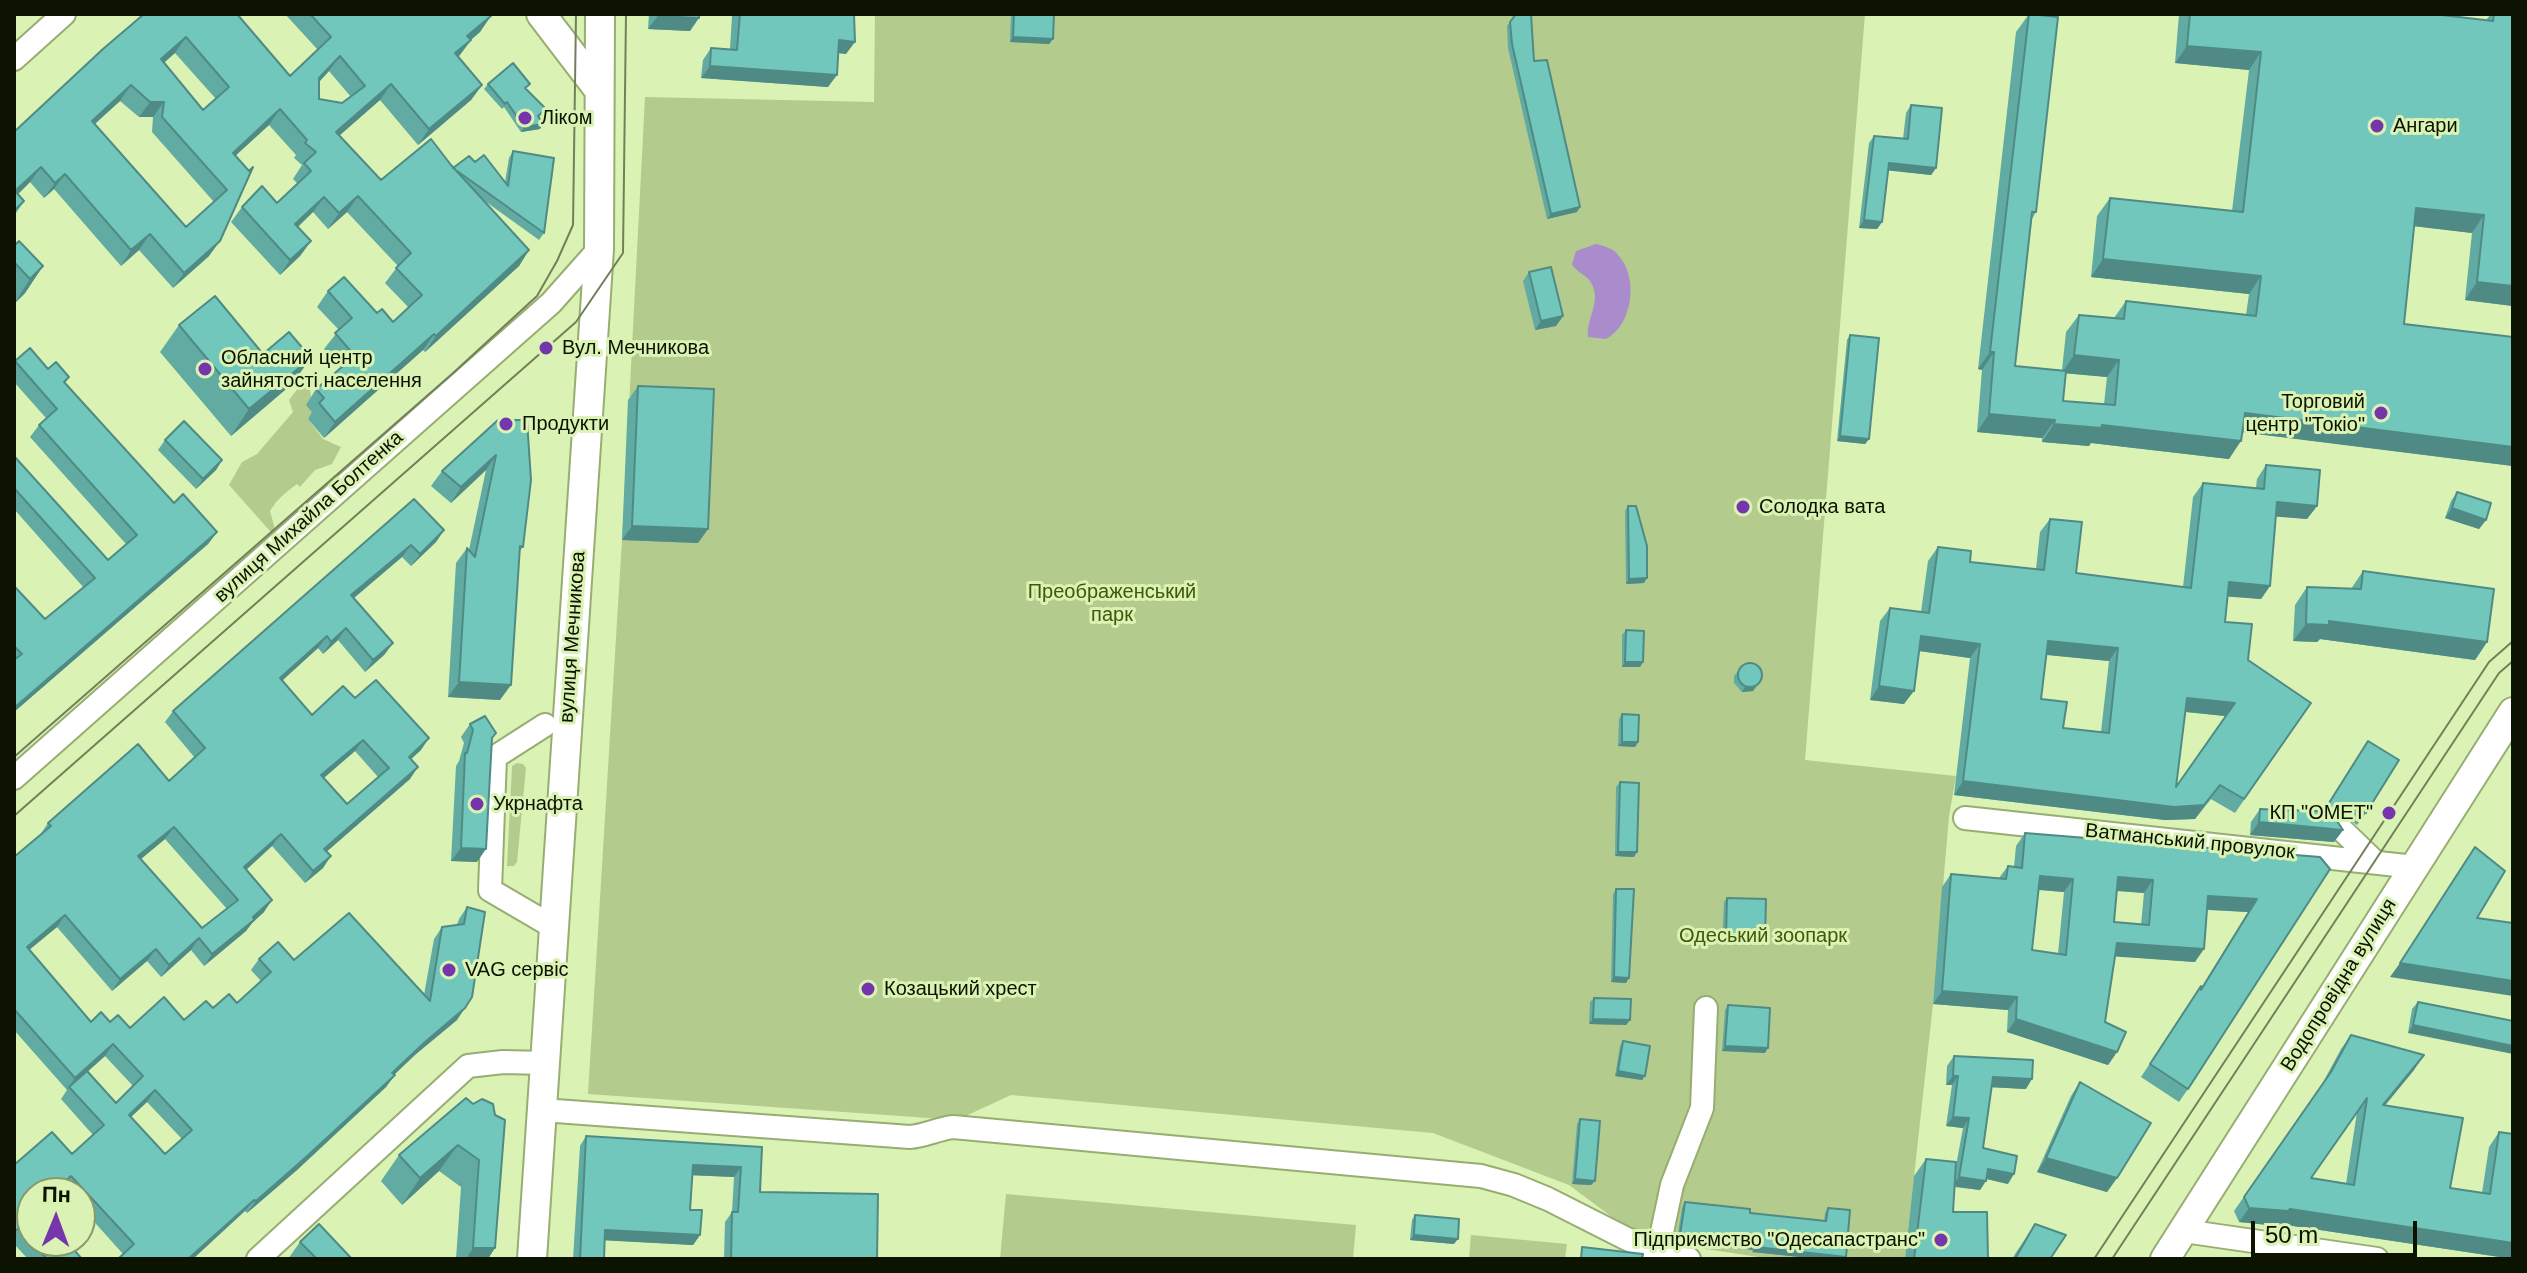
<!DOCTYPE html>
<html>
<head>
<meta charset="utf-8">
<style>
	body { margin:0 }
	#map { position:relative; width:2527px; height:1273px; overflow:hidden; background:#daf2b3; font-family:Helvetica,sans-serif }
	canvas { display:block }
	.frame { position:absolute; inset:0; border:16px solid #0c1300; pointer-events:none }
	.north { position:absolute; left:16px; top:1177px; width:80px; height:80px; box-sizing:border-box; background:#daf2b3; border:2px solid #88996b; border-radius:50%; rotate:1deg; font-size:22px; font-weight:700; line-height:32px; text-align:center; color:#0c1300 }
	.north::after { content:''; display:block; margin:auto; width:28px; height:36px; background:#7536ab; clip-path:polygon(50% 0,100% 100%,50% 72%,0 100%) }
	.scale { position:absolute; left:2251px; top:1221px; width:166px; height:36px; box-sizing:border-box; border:4px solid #0c1300; border-top:0; padding-left:10px; font-size:24px; line-height:28px; white-space:nowrap; color:#0c1300; -webkit-text-stroke:6px #daf2b3; paint-order:stroke }
</style>
</head>
<body>
<div id="map">
<canvas width="2527" height="1273"></canvas>
<div class="frame"></div>
<div class="north">Пн</div>
<div class="scale">50 m</div>
</div>
<script>
const g = document.querySelector('canvas').getContext('2d');
g.lineJoin = 'round';
function fillPath(path, color) { g.fillStyle = color; g.fill(path, 'evenodd'); }
function trace(path, color, width, dash) { g.strokeStyle = color; g.lineWidth = width; g.lineCap = dash ? 'butt' : 'round'; g.setLineDash(dash || []); g.stroke(path); }
function drawText(font, color, halo, rows, align = 'center') {
  g.font = font + ' Helvetica,sans-serif'; g.lineWidth = 6; g.setLineDash([]); g.textBaseline = 'middle'; g.strokeStyle = halo; g.fillStyle = color; for (const [text, x, y, turn = 0] of rows) {
    g.save(); g.translate(x, y); g.rotate((+turn || 0) * Math.PI / 180); g.textAlign = isNaN(turn) ? turn : align; if (halo) g.strokeText(text, 0, 0); g.fillText(text, 0, 0); g.restore();
  }
}
const green = new Path2D(`
	M875 14H1865L1805 760 1956 776 1949 816 1933 1004 1905 1259H1771L1660 1242 1616 1220 1569 1185 1433 1133 1011 1095 957 1120 588 1094 622 540 645 97 874 102Z
	M302 383 310 388 313 414 308 419 323 439 341 447 332 464 315 470 300 487 297 484C286 492 277 499 270 511L278 540 229 485 242 462 257 454 293 412 289 400Z
	M517 763 523 764 526 768 517 862 514 866H507L512 766Z
	M1006 1194 1356 1225 1353 1259H1000Z
	M1471 1235 1567 1244 1565 1259H1469Z`);
const water = new Path2D(`
	M1596 244C1604 246 1613 248 1618 255 1639 277 1633 325 1606 339L1588 337C1586 317 1603 301 1590 281 1584 273 1577 273 1572 264L1576 251Z`);
const minor = new Path2D(`
	M14 59 64 14
	M545 725 495 757 490 890 555 928
	M14 778 551 303 599 249
	M1965 818 2415 867
	M2342 830 2375 862
	M542 1110 910 1137C925 1136 937 1129 953 1127L1481 1176 1514 1185 1548 1199 1627 1239 1669 1255 1689 1259
	M2184 1231 2377 1259
	M1658 1251 1672 1185 1702 1108 1706 1008
	M258 1259 468 1066 503 1062 545 1063`);
const major = new Path2D(`
	M541 14 599 90
	M532 1259 599 249 600 14
	M2165 1259 2513 712`);
const tram = new Path2D(`
	M14 757 452 374 537 296 557 261 573 225 576 14
	M14 816 576 322 623 253 626 14
	M2094 1259 2489 662 2513 641
	M2112 1259 2499 673 2513 661`);
const wall = new Path2D(`
	M144 14 290 76 318 50 285 14H489L480 32 471 40 458 57 482 85 471 100 418 145 380 100 339 136 381 180 454 168 475 162 505 182 509 158 513 151 544 233 539 240 482 199 529 250 519 266 425 352 423 350 324 438 308 419 312 412 306 405 316 389 341 368 324 349 339 330 317 307 328 291 377 313 393 322 409 308 385 283 398 266 347 212 328 229 313 212 298 227 311 241 300 256 280 275 231 222 242 207 277 203 298 184 293 179 302 165 294 158 296 155 269 125 235 156 249 171 209 256 173 288 139 250 121 266 54 189 44 198 30 182 18 194 24 201 14 216V132ZM175 53 216 99 203 110 164 63ZM329 71 351 97 342 103 319 99V82ZM120 101 139 117H153L152 132 214 202 186 227 95 124Z
	M649 14H699L690 31 648 29Z
	M734 14H854L846 54 838 53 828 87 701 78 703 60 711 48 730 49 732 16Z
	M1011 14H1054L1053 39 1049 44 1010 42Z
	M1516 14 1577 212 1547 219 1508 48 1507 26Z
	M2029 14 2036 212 2032 219 2015 366 2062 370 2066 332 2079 315 2114 318 2126 301 2246 315 2249 294 2091 277 2097 216 2110 198 2232 211 2249 70 2175 63 2179 14H2433L2486 20 2491 14H2513V306L2465 300 2472 233 2414 226 2404 324 2513 466 2242 432 2229 459 2091 443 2089 446 2042 442V438L1977 432 1982 370 1978 369 2016 32ZM2065 373 2107 377 2104 404 2063 401Z
	M488 84 526 89 546 109 539 117 540 129 521 132 504 107 502 109 484 89Z
	M1911 105 1936 168 1931 175 1888 170 1882 222 1877 229 1859 228 1869 143 1874 136 1903 139 1906 113Z
	M14 246 43 266 25 293 14 304Z
	M1529 272 1563 316 1556 326 1535 330 1523 281Z
	M179 325 263 354 292 384 231 436 160 352Z
	M1850 335 1869 439 1865 444 1837 441 1847 340Z
	M15 361 48 369 69 377 65 383 174 503 217 532 208 544 14 712V586L45 619 84 588 14 509V456L108 560 126 544 30 437 39 425 46 418 14 382V363Z
	M638 386 708 529 698 543 622 540 628 400Z
	M498 420 523 547 519 552 500 700 448 697 456 563 467 548 469 550 486 470 451 503 431 486 442 471Z
	M165 440 222 460 216 470 196 489 158 450Z
	M2266 465 2317 506 2307 519 2276 516 2270 586 2261 599 2228 596 2225 622 2248 660 2311 703 2235 813 2211 799 2195 819 2165 820 1954 795 1970 658 1919 651 1904 704 1870 700 1880 621 1890 608 1921 612 1928 561 1938 547 1970 562 2036 569 2040 532 2050 519 2076 573 2183 587 2193 497 2203 483 2256 488 2257 479ZM2046 655 2109 661 2101 732 2063 728 2041 699ZM2185 712 2225 716 2176 787Z
	M2457 492 2486 520 2479 529 2445 518 2451 501Z
	M414 499 444 530 436 542 411 566 402 557 354 598 393 643 384 655 365 672 338 640 323 654 318 648 282 680 312 715 355 698 421 750 411 759 410 779 327 851 323 868 305 883 272 846 246 870 264 912 252 923 246 931 204 966 191 950 161 977 147 961 112 991 57 927 29 950 91 1022H110L130 1028 184 1020 213 1008 237 1003 261 981 251 970 259 959 294 960 424 995 434 939 442 927 457 925 459 919 467 907 457 1020 416 1054 394 1075 386 1087 297 1170 247 1213 245 1211 123 1254 80 1206V1193H68L63 1188 57 1193H32V1241L82 1259H28L14 1244V1165L72 1154 93 1135 61 1099 67 1090 14 1030V857L40 835 48 823 169 781 195 758 165 722 173 711ZM355 751 378 777 347 804 324 778ZM165 839 227 909 202 928 141 859ZM105 1056 133 1086 116 1103 88 1071ZM147 1102 182 1139 165 1154 131 1117Z
	M1628 506 1644 583 1626 584 1625 511Z
	M2363 571 2487 642 2475 660 2320 639 2317 642 2293 641 2295 605 2307 587 2351 589Z
	M1626 630 1643 662 1640 667H1622V635Z
	M1738 671 1753 691 1742 692 1734 683V676Z
	M1622 714 1638 742 1635 747 1618 746 1619 719Z
	M470 724 492 739 477 862 451 861 456 766 459 761 464 743 461 737Z
	M2368 741 2366 813 2357 825 2345 816 2338 819 2337 821 2343 830 2334 842 2250 835 2251 822 2260 809 2283 812 2284 810 2323 811Z
	M1620 782 1634 857 1615 856 1616 787Z
	M2025 833 2320 857 2188 1089 2179 1102 2141 1077 2192 999 2201 988 2248 912 2207 910 2195 962 2115 956 2105 1022 2117 1052 2108 1065 2007 1032 2008 1010 1933 1004 1942 887 1951 874 1999 878 2008 866 2014 867 2016 846ZM2038 890 2064 892 2058 954 2032 950ZM2116 891 2144 893 2141 925 2114 922Z
	M1616 889 1626 983 1611 982 1613 894Z
	M1727 898 1761 944 1722 943 1724 902Z
	M1594 998 1630 1020 1626 1025 1589 1024 1590 1002Z
	M2418 1002 2513 1021 2408 1033 2412 1009Z
	M1728 1005 1765 1053 1722 1051 1725 1010Z
	M2351 1035 2414 1070 2385 1105 2450 1188 2482 1193 2489 1147 2499 1132 2513 1259 2280 1224 2278 1226 2239 1222 2234 1211 2321 1086 2341 1049ZM2357 1112 2346 1184 2311 1178Z
	M1623 1041 1645 1076 1642 1080 1615 1076 1620 1046Z
	M1954 1056 2026 1089 1991 1087 1983 1148 2008 1184 1987 1179 1980 1190 1954 1187 1953 1212 1988 1259H1905L1914 1176 1926 1159 1955 1171 1963 1128 1946 1126 1952 1085H1946L1947 1066Z
	M2080 1082 2117 1178 2107 1192 2037 1172 2071 1096Z
	M473 1104 488 1259H456L461 1187 439 1171 402 1205 381 1181 399 1155Z
	M1580 1119 1595 1181 1591 1185 1572 1184 1577 1124Z
	M586 1136 762 1147 760 1192 877 1259H724L725 1222 732 1212 734 1177 692 1175 690 1210 700 1235 693 1245 605 1240 604 1259H573L580 1146Z
	M1685 1202 1750 1213 1824 1221 1825 1213 1828 1208 1844 1259H1819L1752 1252 1753 1250 1677 1240 1682 1207Z
	M1415 1215 1454 1244 1410 1240 1412 1220Z
	M2035 1224 2050 1259H2012L2017 1251Z
	M300 1242 352 1259H288Z`);
const shadedWall = new Path2D(`
	M491 16 480 32 457 51 467 36Z
	M658 16 699 18 690 31 648 29Z
	M186 37 175 53 150 74 161 59Z
	M1013 37 1053 39 1049 44 1010 42Z
	M471 40 460 55 444 69 455 53Z
	M839 40 855 42 846 54 831 52Z
	M2187 46 2261 52 2249 70 2175 63Z
	M340 56 329 71 308 94 319 78Z
	M710 66 837 75 828 87 701 78Z
	M391 84 380 100 325 148 336 132Z
	M131 85 120 101 81 136 92 121Z
	M482 85 471 100 418 145 429 129Z
	M150 102H164L153 117H139Z
	M280 109 269 125 222 168 233 153Z
	M543 124 540 129 521 132 524 127Z
	M1889 163 1936 168 1931 175 1884 170Z
	M41 167 30 182 14 198V193Z
	M65 174 54 189 44 198 55 183Z
	M358 196 347 212 328 229 339 213Z
	M324 197 313 212 284 239 295 224Z
	M1580 207 1577 212 1547 219 1551 214Z
	M2416 208 2484 215 2472 233 2404 225Z
	M1864 220 1882 222 1877 229 1859 228Z
	M150 234 139 250 121 266 131 250Z
	M220 241 209 256 173 288 184 273Z
	M311 241 300 256 280 275 290 260Z
	M529 250 519 266 425 352 436 336Z
	M2103 259 2261 276 2249 294 2091 277Z
	M43 266 25 293 14 304 30 279Z
	M2477 282 2513 286V306L2465 300Z
	M1563 316 1556 326 1535 330 1541 321Z
	M434 334 423 350 324 438 335 422Z
	M1990 352H1994L1982 370 1978 369Z
	M2074 355 2119 360 2107 377 2062 373Z
	M311 358 292 384 231 436 249 409Z
	M2245 413 2513 447V466L2232 431Z
	M1989 414 2055 420 2042 438 1977 432Z
	M2054 424 2102 425 2241 441 2229 459 2091 443 2089 446 2042 442Z
	M1840 436 1869 439 1865 444 1837 441Z
	M496 455 486 470 451 503 461 487Z
	M222 460 216 470 196 489 203 479Z
	M2277 502 2317 506 2307 519 2268 516Z
	M2452 508 2486 520 2479 529 2445 518Z
	M632 526 708 529 698 543 622 540Z
	M444 530 436 542 411 566 420 554Z
	M217 532 208 544 14 712V708Z
	M411 545 402 557 343 607 351 595Z
	M1647 578 1644 583 1626 584 1629 579Z
	M2229 582 2270 586 2261 599 2220 596Z
	M2329 621 2487 642 2475 660 2320 639 2317 642 2293 641 2306 624Z
	M346 628 338 640 323 654 331 642Z
	M327 636 318 648 272 690 280 678Z
	M1921 636 1980 644 1970 658 1912 650Z
	M2048 641 2118 648 2109 661 2039 654Z
	M393 643 384 655 365 672 373 660Z
	M1625 662H1643L1640 667H1622Z
	M1761 680 1753 691 1742 692 1745 687Z
	M459 682 511 685 500 700 448 697Z
	M1879 686 1914 691 1904 704 1870 700Z
	M2187 698 2235 703 2225 716 2178 711Z
	M429 738 421 750 400 769 409 757Z
	M363 740 355 751 313 787 321 775Z
	M1622 742H1638L1635 747 1618 746Z
	M418 767 410 779 316 861 324 849Z
	M1963 781 2220 785 2195 819 2165 820 1954 795Z
	M2353 804 2345 816 2331 821 2340 808Z
	M2259 822 2343 830 2334 842 2250 835Z
	M174 827 165 839 130 868 138 856Z
	M281 834 272 846 236 879 244 867Z
	M461 848 486 849 477 862 451 861Z
	M1618 852H1637L1634 857 1615 856Z
	M331 856 323 868 305 883 313 871Z
	M2040 876 2073 879 2064 892 2031 889Z
	M2118 877 2153 880 2144 893 2108 890Z
	M2208 896 2257 899 2248 912 2198 909Z
	M272 900 264 912 252 923 246 931 204 966 212 954Z
	M65 915 57 927 18 959 27 947Z
	M199 938 191 950 161 977 169 965Z
	M1726 938 1765 940 1761 944 1722 943Z
	M2117 943 2204 949 2195 962 2108 956Z
	M156 949 147 961 112 991 120 979Z
	M2400 963 2513 981V996L2390 977Z
	M1614 977 1629 978 1626 983 1611 982Z
	M1942 991 2017 997 2008 1010 1933 1004Z
	M465 1008 457 1020 416 1054 384 1084 392 1073 425 1042Z
	M1593 1019 1630 1020 1626 1025 1589 1024Z
	M2016 1019 2117 1052 2108 1065 2007 1032Z
	M2413 1025 2513 1046V1054L2408 1033Z
	M113 1044 105 1056 67 1090 75 1078Z
	M1725 1046 1768 1048 1765 1053 1722 1051Z
	M2424 1055 2414 1070 2373 1120 2383 1105Z
	M1618 1071 1645 1076 1642 1080 1615 1076Z
	M395 1075 386 1087 297 1170 247 1213 256 1201Z
	M1953 1076H1958L1952 1085H1946Z
	M1993 1077 2032 1079 2026 1089 1986 1087Z
	M155 1090 147 1102 120 1127 129 1115Z
	M1953 1117 1969 1118 1963 1128 1946 1126Z
	M458 1145 439 1171 402 1205 420 1178Z
	M2046 1158 2117 1178 2107 1192 2037 1172Z
	M693 1165 741 1167 734 1177 686 1175Z
	M1988 1169 2014 1174 2008 1184 1982 1178Z
	M71 1176 63 1188 57 1193H52Z
	M1959 1177 1986 1181 1980 1190 1952 1186Z
	M1575 1179 1595 1181 1591 1185 1572 1184Z
	M254 1200 245 1211 193 1259H188Z
	M2249 1208 2290 1209 2513 1243V1259L2280 1224 2278 1226 2239 1222Z
	M605 1230 700 1235 693 1245 598 1240Z
	M1414 1235 1458 1239 1454 1244 1410 1240Z
	M1680 1235 1756 1245 1753 1250 1677 1240Z
	M1756 1247 1846 1257 1844 1259H1819L1752 1252Z
	M473 1248H495L488 1259H466Z`);
const building = new Path2D(`
	M144 14H237L290 76 331 37 310 14H489L491 16 467 36 471 40 455 53 482 85 429 129 391 84 336 132 381 180 431 139 451 165 529 250 436 336 434 334 335 422 319 403 324 398 316 389 355 356 335 333 352 318 328 291 344 277 377 313 382 309 393 322 422 295 396 268 411 253 358 196 339 213 324 197 295 224 311 241 290 260 242 207 262 186 277 203 311 171 304 163 316 152 305 143 307 140 280 109 233 153 249 171 253 167 220 241 184 273 150 234 131 250 65 174 55 183 41 167 15 191 24 201 14 211V132L103 49ZM186 37 229 87 203 110 161 59ZM340 56 365 86 342 103 319 99V78ZM131 85 150 102H164L162 117 227 190 186 227 92 121Z
	M658 14H699V18L658 16Z
	M740 14H854L855 42 839 40 837 75 710 66 711 48 737 50Z
	M1014 14H1054L1053 39 1013 37Z
	M1516 14H1531L1534 61 1547 60 1580 207 1551 214 1512 44 1510 22Z
	M2029 14 2058 17 2036 212H2032L2015 366 2066 371 2063 401 2115 405 2119 360 2074 355 2079 315 2124 319 2126 301 2256 316 2261 276 2103 259 2110 198 2243 212 2261 52 2187 46 2190 14H2433L2493 21 2494 14H2513V286L2477 282 2484 215 2416 208 2404 324 2513 337V447L2245 413 2241 441 2102 425 2101 428 2054 424 2055 420 1989 414 1994 352H1990Z
	M513 63 530 84 525 88 546 109 538 116 543 124 524 127 507 102 505 104 488 84Z
	M1911 105 1942 108 1936 168 1889 163 1882 222 1864 220 1874 136 1908 139Z
	M513 151 554 158 544 233 453 168 469 156 475 162 484 155 508 186Z
	M19 241 43 266 30 279 14 262V246Z
	M1551 267 1563 316 1541 321 1529 272Z
	M215 296 263 354 289 332 311 358 249 409 179 325Z
	M1850 335 1879 338 1869 439 1840 436Z
	M30 348 48 369 56 362 69 377 64 382 174 503 183 494 217 532 14 708V660L22 654 14 646V586L45 619 95 578 14 488V456L108 560 137 535 39 425 57 409 15 361Z
	M638 386 714 389 708 529 632 526Z
	M498 420H527L531 480 523 547 520 546 511 685 459 682 467 548 475 557 496 455 461 487 442 471Z
	M184 421 222 460 203 479 165 440Z
	M2266 465 2320 470 2317 506 2277 502 2270 586 2229 582 2225 622 2252 624 2248 660 2311 703 2244 799 2220 785 2204 805 2174 807 1963 781 1980 644 1921 636 1914 691 1879 686 1890 608 1929 613 1938 547 1971 551 1970 562 2044 570 2050 519 2082 522 2076 573 2191 588 2203 483 2264 489ZM2048 641 2118 648 2109 733 2063 728 2067 702 2041 699ZM2187 698 2235 703 2176 787Z
	M2457 492 2491 503 2486 520 2452 508Z
	M414 499 444 530 420 554 411 545 351 595 393 643 373 660 346 628 331 642 327 636 280 678 312 715 343 686 355 698 376 680 429 738 409 757 418 767 324 849 331 856 313 871 281 834 244 867 272 900 253 917 254 920 212 954 199 938 169 965 156 949 120 979 65 915 27 947 91 1022 101 1012 110 1022 118 1015 130 1028 164 997 184 1020 206 1001 213 1008 229 994 237 1003 271 972 259 959 278 942 294 960 349 913 430 1001 442 927 464 924 467 907 485 912 472 997 465 1008 425 1042 392 1073 395 1075 305 1158 256 1201 254 1200 188 1259H118L134 1244 71 1176 52 1193H32V1241H66L82 1259H47L19 1228 14 1232V1165L52 1132 72 1154 104 1125 69 1087 87 1071 116 1103 143 1076 113 1044 75 1078 14 1009V857L51 826 48 823 138 744 169 781 205 748 173 711ZM363 740 389 768 347 804 321 775ZM174 827 238 900 202 928 138 856ZM155 1090 192 1130 165 1154 129 1115Z
	M1628 506H1636L1647 546V578L1629 579Z
	M2363 571 2494 589 2487 642 2329 621V625L2306 624 2307 587 2361 589Z
	M1626 630 1644 631 1643 662H1625Z
	M1738 675a12 12 0 1 1 24 0a12 12 0 1 1-24 0Z
	M1622 714 1639 715 1638 742H1622Z
	M485 716 496 733 492 738 486 849 461 848 465 753H467L473 730 470 724Z
	M2368 741 2399 760 2366 813 2353 804 2340 808 2337 821 2343 830 2259 822 2260 809 2281 810 2284 813V810L2324 811Z
	M1620 782 1639 783 1637 852H1618Z
	M2025 833 2320 857 2330 869 2188 1089 2150 1064 2201 986V990L2257 899 2208 896 2204 949 2117 943 2105 1022 2126 1032 2117 1052 2016 1019 2017 997 1942 991 1951 874 2006 879 2008 866 2022 868ZM2040 876 2073 879 2066 955 2032 950ZM2118 877 2153 880 2149 925 2114 922Z
	M2475 847 2505 871 2477 918 2513 923V981L2400 963Z
	M1616 889H1634L1629 978 1614 977Z
	M1727 898 1766 899 1765 940 1726 938Z
	M1594 998 1631 999 1630 1020 1593 1019Z
	M2418 1002 2513 1021V1046L2413 1025Z
	M1728 1005 1770 1008 1768 1048 1725 1046Z
	M2351 1035 2424 1055 2383 1105 2463 1118 2450 1188 2490 1194 2499 1132 2513 1134V1243L2290 1209 2288 1211 2249 1208 2244 1197 2331 1072ZM2367 1098 2354 1185 2311 1178Z
	M1623 1041 1650 1046 1645 1076 1618 1071Z
	M1954 1056 2033 1060 2032 1079 1993 1077 1983 1148 2017 1156 2014 1174 1988 1169 1986 1181 1959 1177 1969 1118 1953 1117 1958 1076H1953Z
	M2080 1082 2151 1123 2117 1178 2046 1158Z
	M466 1098 473 1104 482 1099 493 1104 495 1115 505 1120 495 1248H473L479 1160 458 1145 420 1178 399 1155Z
	M1580 1119 1600 1121 1595 1181 1575 1179Z
	M586 1136 762 1147 760 1192 878 1194 877 1259H731L732 1212H738L741 1167 693 1165 690 1210H702L700 1235 605 1230 604 1259H580Z
	M1926 1159 1956 1162 1953 1212H1987L1988 1259H1914Z
	M1685 1202 1750 1209V1213L1826 1221 1828 1208 1850 1210 1846 1257 1756 1247V1245L1680 1235Z
	M1415 1215 1459 1219 1458 1239 1414 1235Z
	M319 1224 352 1259H317L300 1242Z
	M2035 1224 2066 1235 2050 1259H2015Z
	M1582 1247 1643 1254 1642 1259H1581Z
	M2280 1255 2302 1259H2279Z`);
const markers = [
	[525,118,8,"#7536ab"],
	[2377,126,8,"#7536ab"],
	[546,348,8,"#7536ab"],
	[205,369,8,"#7536ab"],
	[2381,413,8,"#7536ab"],
	[506,424,8,"#7536ab"],
	[1743,507,8,"#7536ab"],
	[477,804,8,"#7536ab"],
	[2389,813,8,"#7536ab"],
	[449,970,8,"#7536ab"],
	[868,989,8,"#7536ab"],
	[1941,1240,8,"#7536ab"]
];
const poiNames = [
	["Ліком",541,118],
	["Ангари",2393,126],
	["Вул. Мечникова",562,348],
	["Обласний центр",221,358],
	["зайнятості населення",221,381],
	["Торговий",2365,402,"right"],
	["центр \"Токіо\"",2365,425,"right"],
	["Продукти",522,424],
	["Солодка вата",1759,507],
	["Укрнафта",493,804],
	["КП \"ОМЕТ\"",2373,813,"right"],
	["VAG сервіс",465,970],
	["Козацький хрест",884,989],
	["Підприємство \"Одесапастранс\"",1925,1240,"right"]
];
const streetNames = [
	["вулиця Михайла Болтенка",309,517,-42],
	["вулиця Мечникова",573,637,-86],
	["Ватманський провулок",2190,842,6],
	["Водопровідна вулиця",2339,985,-58]
];
const parkNames = [
	["Преображенський",1112,592],
	["парк",1112,615],
	["Одеський зоопарк",1763,936]
];
fillPath(green, '#b4cb8e');
fillPath(water, '#aa8ccd');
trace(minor, '#97ad72', 26);
trace(major, '#97ad72', 32);
trace(minor, '#fff', 22);
trace(major, '#fff', 28);
trace(tram, '#718058', 2);
fillPath(wall, '#61aba2');
fillPath(shadedWall, '#4f8b84');
fillPath(building, '#71c7bc');
trace(building, '#4f8b84', 2);
for (const [x, y, r, color] of markers) { const dot = new Path2D(); dot.arc(x, y, r, 0, 2 * Math.PI); g.fillStyle = color; g.fill(dot); trace(dot, '#daf2b3', 3); }
drawText('20px', '#0c1300', '#daf2b3', poiNames, 'left');
drawText('20px', '#0c1300', '#daf2b3', streetNames);
drawText('20px', '#425809', '#daf2b3', parkNames);
</script>
</body>
</html>
